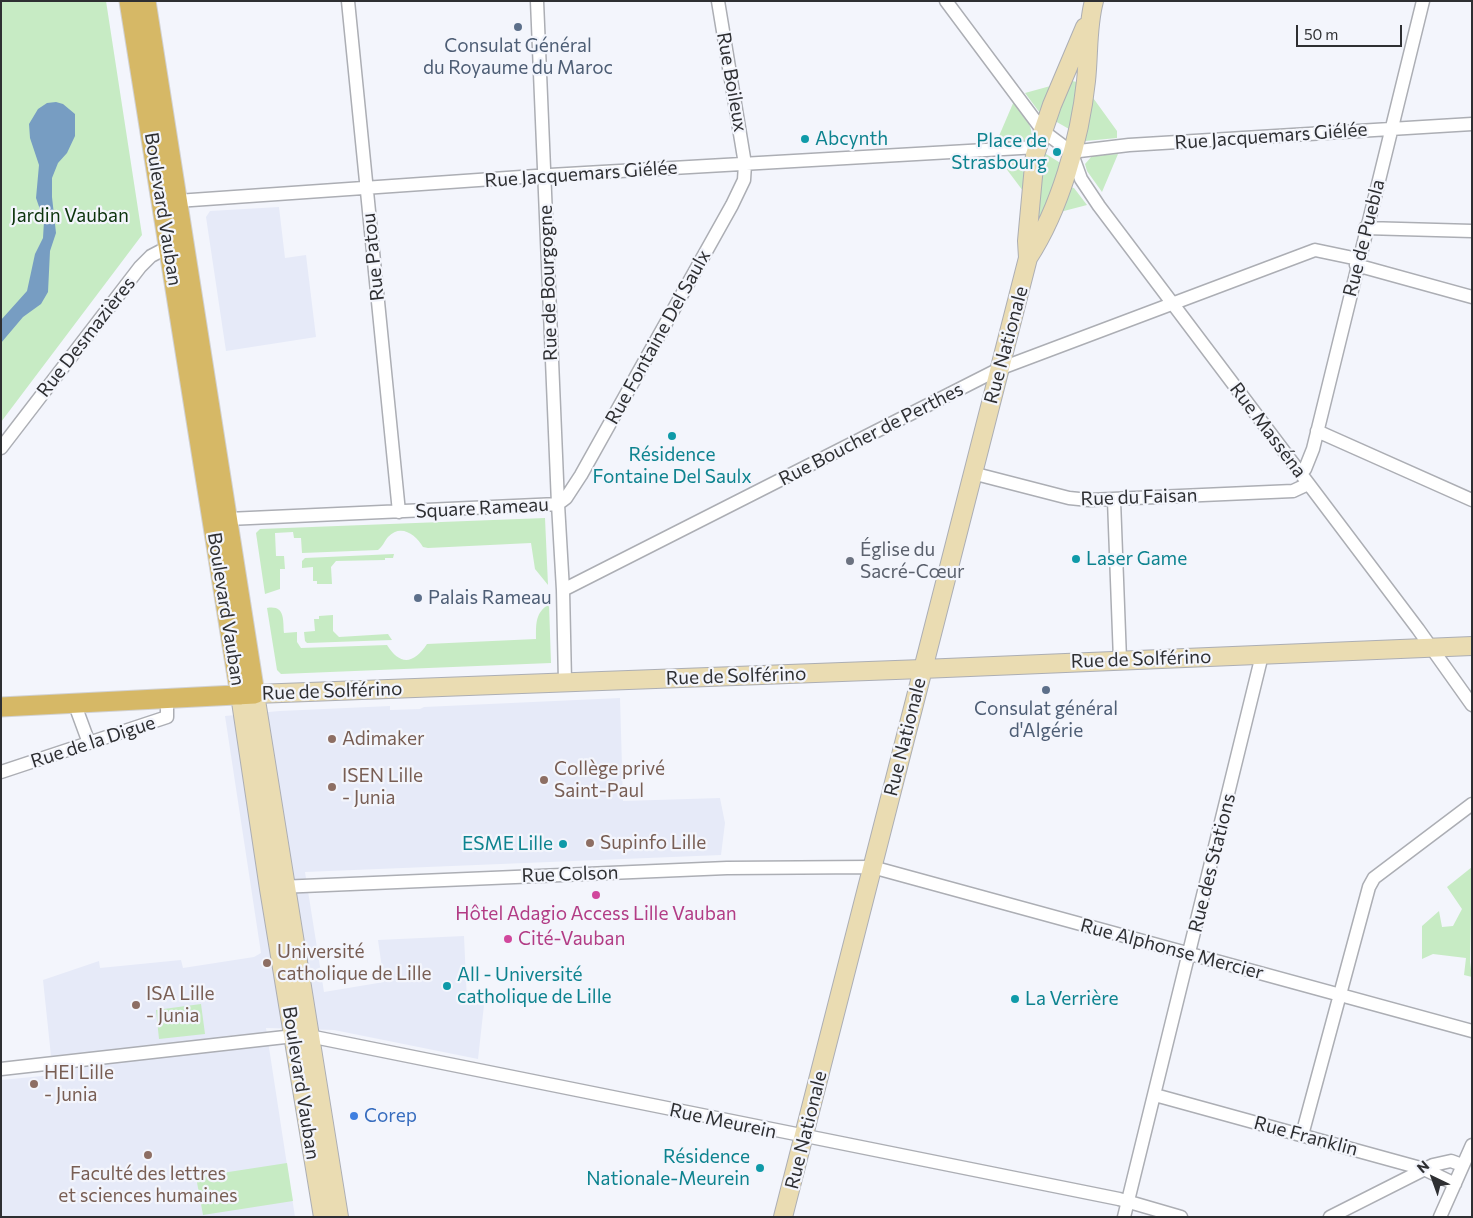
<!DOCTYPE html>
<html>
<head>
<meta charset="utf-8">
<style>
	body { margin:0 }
	#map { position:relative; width:1473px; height:1218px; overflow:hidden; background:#f3f5fc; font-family:Commissioner,sans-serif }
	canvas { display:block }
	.frame { position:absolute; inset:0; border:2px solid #2e2f32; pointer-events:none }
	.north { position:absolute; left:1408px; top:1153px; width:50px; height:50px; -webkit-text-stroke:4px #f3f5fc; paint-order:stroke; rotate:318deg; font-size:14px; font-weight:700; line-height:20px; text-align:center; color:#2e2f32 }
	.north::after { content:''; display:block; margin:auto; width:18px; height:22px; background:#2e2f32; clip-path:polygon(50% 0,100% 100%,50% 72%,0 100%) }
	.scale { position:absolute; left:1296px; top:25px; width:106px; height:22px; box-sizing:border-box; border:2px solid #2e2f32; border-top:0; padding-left:6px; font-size:15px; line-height:18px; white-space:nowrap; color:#2e2f32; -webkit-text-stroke:4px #f3f5fc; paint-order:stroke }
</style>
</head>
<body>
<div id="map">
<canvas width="1473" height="1218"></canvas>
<div class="frame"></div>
<div class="north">N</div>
<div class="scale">50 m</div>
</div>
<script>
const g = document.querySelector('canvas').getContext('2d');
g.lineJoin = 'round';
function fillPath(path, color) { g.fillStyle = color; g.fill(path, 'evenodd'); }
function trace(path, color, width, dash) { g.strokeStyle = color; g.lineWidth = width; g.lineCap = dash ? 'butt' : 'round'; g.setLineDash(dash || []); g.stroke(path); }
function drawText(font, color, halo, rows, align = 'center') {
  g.font = font + ' Commissioner,sans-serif'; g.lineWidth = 4.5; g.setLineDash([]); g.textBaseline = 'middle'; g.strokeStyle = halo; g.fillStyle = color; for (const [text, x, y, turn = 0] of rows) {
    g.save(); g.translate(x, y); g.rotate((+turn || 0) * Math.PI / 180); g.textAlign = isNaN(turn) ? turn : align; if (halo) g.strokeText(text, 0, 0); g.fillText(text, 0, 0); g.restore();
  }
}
const built = new Path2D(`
	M279 207 285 258 306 255 316 337 226 351 206 217 210 211Z
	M620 698 623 801 720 798 725 823 721 855 305 872 324 992 384 982 378 940 464 936 467 1001 484 1005 478 1059 334 1030 266 1028 295 1217H1V1080L53 1075 43 980 99 961 100 968 181 960 183 968 254 957 261 953 225 716 280 711 390 706V710L420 709 424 707Z`);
const green = new Path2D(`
	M1 1H106L142 235 1 422Z
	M1068 80 1081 83 1069 129 1055 121Z
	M1054 85 1040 113 1025 93Z
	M1091 95 1117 131V138L1085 141 1083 136Z
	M1014 101C1037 133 1043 143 996 143Z
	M1042 154H1046L1062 164 1042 226 1034 224Z
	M1118 154 1102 192 1087 171 1085 164 1092 156Z
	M999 159 1027 162 1026 195Z
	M1070 187 1074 188 1087 205 1060 212Z
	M545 518 548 585 535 569 531 543 428 548 423 547C416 535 401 523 388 537 384 542 383 546 378 550L302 553 301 538H294L293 532 275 533 276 556H284L285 569H280V589L265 594 256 533 260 529Z
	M394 554 393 558H385V560L336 561 331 567 332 584H317V581H313V567L302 568V561L305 558Z
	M549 604 551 663 281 674 277 670 267 608C285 605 283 619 284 633L297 632V642L301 648 387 645C400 666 414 664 427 644L536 639C536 624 535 613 549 604Z
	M333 615V631L339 637 388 634 392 640 307 643 305 641 304 632 315 631 314 619H319V616Z
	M1472 867 1470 962 1472 977 1464 975 1466 958 1433 954 1422 959V926L1439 911 1442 927 1453 926 1462 909 1447 887Z
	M201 1004 205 1034 159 1039 156 1010Z
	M287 1163 293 1201 203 1215 196 1177Z`);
const water = new Path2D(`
	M56 102 63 104 75 114V136L67 153 58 163 52 178V197L56 233 50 251 48 292 41 304 23 317 1 343V320L27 291 35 254 43 238 44 221 36 198 39 165 30 138 29 124 38 109 47 103Z`);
const street = new Path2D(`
	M348 1 399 512
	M537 1 558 504 563 590 565 682
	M946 1 1043 131 1071 152
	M1071 152 1129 145 1472 124
	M1072 154 1081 179 1099 206 1418 629 1472 705
	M177 201 550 175 1038 147
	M1365 228 1472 231
	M1356 265 1472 297
	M1317 431 1472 500
	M1 448 140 267 151 256 174 244
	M972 473 1069 498 1089 500 1293 491 1308 484
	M1300 473 1305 469 1313 449 1423 1
	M1114 500 1120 660
	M558 504 566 498 581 475 732 205 744 180 745 164 718 1
	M228 519 558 504
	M563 590 999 369 1315 250 1358 259
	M75 705 89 743
	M1 772 167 717V700
	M279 887 727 868 872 867 1472 1031
	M1 1069 294 1036H309L1119 1199 1181 1217
	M1155 1095 1424 1169 1455 1184
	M1302 1135 1369 887 1374 878 1472 804
	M1124 1217 1262 655
	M1330 1217 1433 1165 1451 1161 1462 1165
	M1440 1217 1472 1145`);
const secondary = new Path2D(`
	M1028 258 1027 241 1035 155 1052 105 1085 27
	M240 695 269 889 323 1217
	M339 1217 255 694 922 669 1472 646
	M783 1217 1028 258C1060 209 1080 138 1086 81 1089 54 1087 27 1094 1`);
const primary = new Path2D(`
	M129 1 240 695
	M1 707 255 694 146 1`);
const markers = [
	[518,27,5,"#5c6f8a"],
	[805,139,5,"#0f9aa8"],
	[1057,152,5,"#0f9aa8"],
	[672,436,5,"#0f9aa8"],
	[1076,559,5,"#0f9aa8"],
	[850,561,5,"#6b7280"],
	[418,598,5,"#5c6f8a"],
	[1046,690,5,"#5c6f8a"],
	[332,739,5,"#8d6e63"],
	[544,780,5,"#8d6e63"],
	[332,787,5,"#8d6e63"],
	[590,843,5,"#8d6e63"],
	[563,844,5,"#0f9aa8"],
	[596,895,5,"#d1479c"],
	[508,939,5,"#d1479c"],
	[267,963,5,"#8d6e63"],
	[447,986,5,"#0f9aa8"],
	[1015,999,5,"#0f9aa8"],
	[136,1005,5,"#8d6e63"],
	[34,1084,5,"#8d6e63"],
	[354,1116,5,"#3f7fe0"],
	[148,1155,5,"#8d6e63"],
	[760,1168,5,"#0f9aa8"]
];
const serviceNames = [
	["Consulat Général",518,46],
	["du Royaume du Maroc",518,68],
	["Palais Rameau",428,598,"left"],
	["Consulat général",1046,709],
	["d'Algérie",1046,731]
];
const streetNames = [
	["Rue Boileux",732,82,80],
	["Rue Jacquemars Giélée",1271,136,-4],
	["Rue Jacquemars Giélée",581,174,-4],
	["Boulevard Vauban",163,209,81],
	["Rue de Puebla",1364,238,-76],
	["Rue Patou",373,257,-96],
	["Rue de Bourgogne",548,283,-92],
	["Rue Desmazières",86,337,-52],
	["Rue Fontaine Del Saulx",658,337,-61],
	["Rue Nationale",1006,345,-75],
	["Rue Masséna",1268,430,53],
	["Rue Boucher de Perthes",871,434,-27],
	["Rue du Faisan",1139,497,-2],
	["Square Rameau",482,508,-3],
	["Boulevard Vauban",226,609,81],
	["Rue de Solférino",1141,659,-2],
	["Rue de Solférino",736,676,-2],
	["Rue de Solférino",332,691,-2],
	["Rue Nationale",905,737,-76],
	["Rue de la Digue",93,742,-18],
	["Rue des Stations",1212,863,-76],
	["Rue Colson",570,874,-2],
	["Rue Alphonse Mercier",1172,949,15],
	["Boulevard Vauban",301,1083,81],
	["Rue Meurein",723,1121,12],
	["Rue Nationale",806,1130,-76],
	["Rue Franklin",1306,1136,15]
];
const cultureNames = [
	["Abcynth",815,139],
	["Place de",1047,141,"right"],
	["Strasbourg",1047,163,"right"],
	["Résidence",672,455,"center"],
	["Fontaine Del Saulx",672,477,"center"],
	["Laser Game",1086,559],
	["ESME Lille",553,844,"right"],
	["All - Université",457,975],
	["catholique de Lille",457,997],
	["La Verrière",1025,999],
	["Résidence",750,1157,"right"],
	["Nationale-Meurein",750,1179,"right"]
];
const parkNames = [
	["Jardin Vauban",70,216]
];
const worshipNames = [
	["Église du",860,550],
	["Sacré-Cœur",860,572]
];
const educationNames = [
	["Adimaker",342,739],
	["Collège privé",554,769],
	["Saint-Paul",554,791],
	["ISEN Lille",342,776],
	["- Junia",342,798],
	["Supinfo Lille",600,843],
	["Université",277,952],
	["catholique de Lille",277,974],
	["ISA Lille",146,994],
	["- Junia",146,1016],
	["HEI Lille",44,1073],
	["- Junia",44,1095],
	["Faculté des lettres",148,1174,"center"],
	["et sciences humaines",148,1196,"center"]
];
const hotelNames = [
	["Hôtel Adagio Access Lille Vauban",596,914],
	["Cité-Vauban",518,939,"left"]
];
const shopNames = [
	["Corep",364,1116]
];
fillPath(built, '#e6eaf8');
fillPath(green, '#c7ebc4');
fillPath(water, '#779dc2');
trace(street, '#acaeb4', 15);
trace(secondary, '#acaeb4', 20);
trace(primary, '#d1d1d2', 21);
trace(street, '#fff', 12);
trace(secondary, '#eadcb2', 18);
trace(primary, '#d6b866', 19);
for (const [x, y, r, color] of markers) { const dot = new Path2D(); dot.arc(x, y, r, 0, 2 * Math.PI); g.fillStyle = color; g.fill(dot); trace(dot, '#f3f5fc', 2); }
drawText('19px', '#4e5e75', '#f3f5fc', serviceNames);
drawText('19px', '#2e2f32', '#f3f5fc', streetNames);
drawText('19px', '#0d838f', '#f3f5fc', cultureNames, 'left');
drawText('19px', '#0b330b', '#f3f5fc', parkNames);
drawText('19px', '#5b616d', '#f3f5fc', worshipNames, 'left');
drawText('19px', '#785e54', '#f3f5fc', educationNames, 'left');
drawText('19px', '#b23c85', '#f3f5fc', hotelNames);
drawText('19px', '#366cbe', '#f3f5fc', shopNames, 'left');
</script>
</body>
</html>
